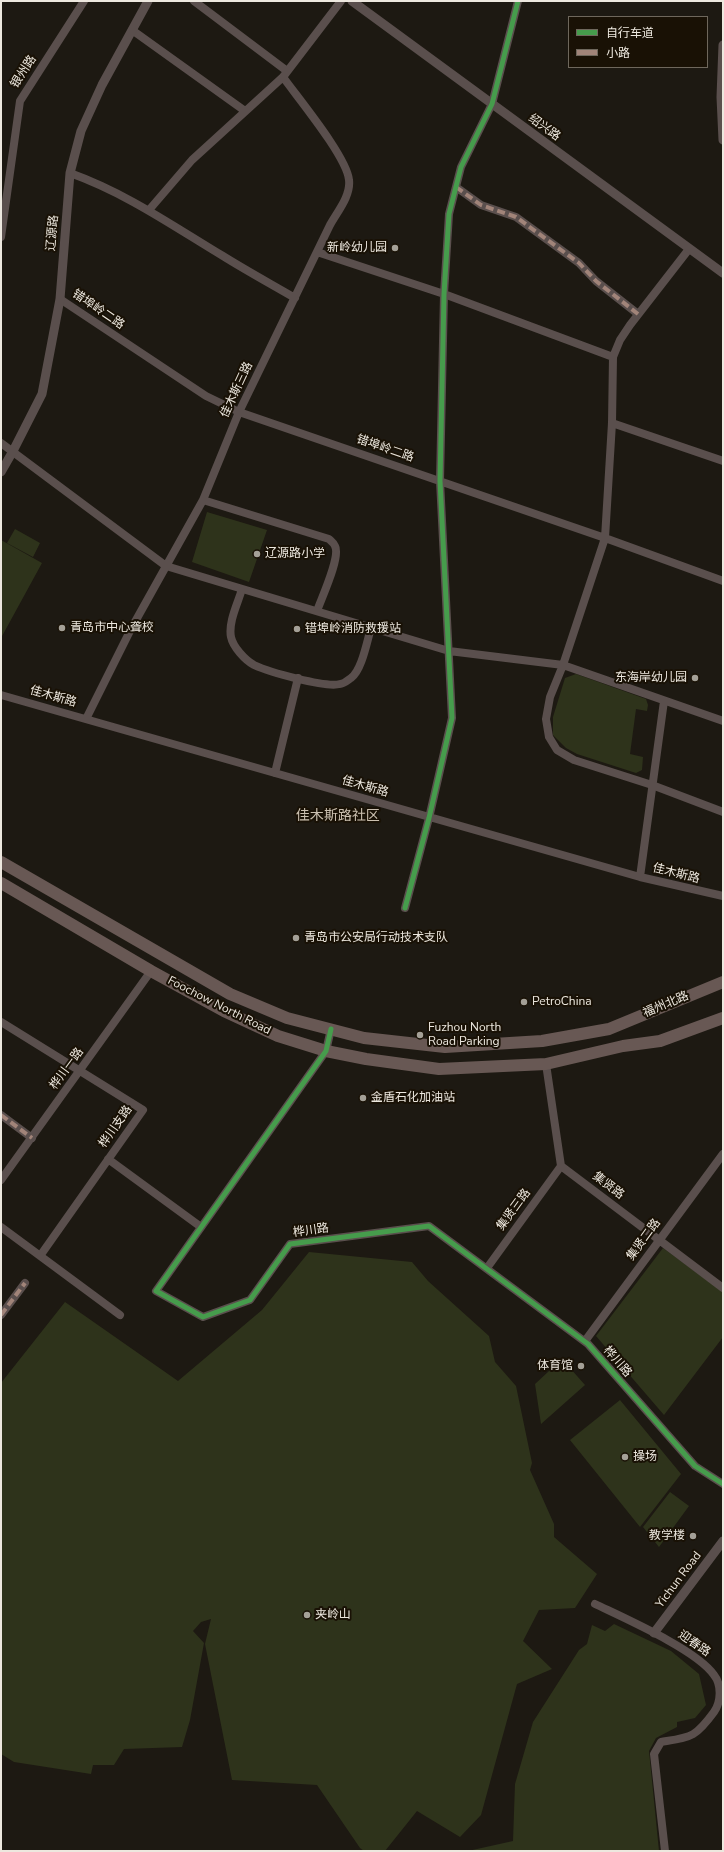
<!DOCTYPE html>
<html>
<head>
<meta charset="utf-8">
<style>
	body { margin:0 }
	#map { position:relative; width:724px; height:1852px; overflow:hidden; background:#1d1912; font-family:"Nunito Sans","Noto Sans SC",sans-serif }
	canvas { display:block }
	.frame { position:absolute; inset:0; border:2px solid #ede8df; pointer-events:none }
	.legend { position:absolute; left:568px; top:16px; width:140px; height:52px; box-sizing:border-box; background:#191105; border:1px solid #6e675c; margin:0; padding:5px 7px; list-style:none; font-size:12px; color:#ede8df }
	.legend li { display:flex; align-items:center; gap:8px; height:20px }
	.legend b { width:20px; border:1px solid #6e675c }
</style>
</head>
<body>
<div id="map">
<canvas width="724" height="1852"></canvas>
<div class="frame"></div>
<ul class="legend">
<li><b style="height:5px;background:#469c4c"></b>自行车道</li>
<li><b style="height:5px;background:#a18479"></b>小路</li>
</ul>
</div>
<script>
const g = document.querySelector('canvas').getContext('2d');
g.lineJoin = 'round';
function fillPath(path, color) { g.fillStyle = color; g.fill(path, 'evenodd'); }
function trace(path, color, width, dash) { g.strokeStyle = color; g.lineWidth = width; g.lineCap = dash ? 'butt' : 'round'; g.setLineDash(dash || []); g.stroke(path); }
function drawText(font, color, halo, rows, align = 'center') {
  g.font = font + ' "Nunito Sans","Noto Sans SC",sans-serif'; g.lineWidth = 4; g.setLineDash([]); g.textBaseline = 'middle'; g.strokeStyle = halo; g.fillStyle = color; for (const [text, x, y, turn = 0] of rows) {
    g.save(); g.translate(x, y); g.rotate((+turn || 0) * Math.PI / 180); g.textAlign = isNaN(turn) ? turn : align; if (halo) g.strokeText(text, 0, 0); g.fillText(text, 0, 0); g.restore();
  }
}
const green = new Path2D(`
	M207 512 267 530 249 582 192 562Z
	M15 529 40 543 33 557 7 543Z
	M1 540 42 563 1 638Z
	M576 674 646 699 648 705 647 711 636 709 630 754 643 757 642 770 636 773 577 754 566 748 553 735V717L565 678Z
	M663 1248 723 1292V1337L664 1415 596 1336Z
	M309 1252 412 1262 428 1281 489 1336 495 1362 516 1386 532 1463 530 1470 554 1524V1537L597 1574 575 1608 539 1610 523 1641 552 1669 517 1684 481 1815 460 1837 417 1811 385 1851H364L360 1848 317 1785 232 1780 205 1644 211 1619 201 1622 193 1631 204 1643 190 1720 182 1747 124 1749 114 1765H93L91 1774 14 1762 1 1754V1383L65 1302 178 1381 262 1310Z
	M562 1359 585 1385 541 1424 535 1384Z
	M620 1400 681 1474 640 1527 570 1440Z
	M670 1492 689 1506 659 1547 643 1527Z
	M614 1624 671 1651 699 1674 706 1705 695 1718 677 1722V1727L656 1738 649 1751 659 1851H468L513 1841 515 1784 533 1722 579 1650 587 1644 592 1625 605 1631Z`);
const minor = new Path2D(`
	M194 1 287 71
	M132 30 245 111
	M70 173C126 193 173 226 223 256 247 271 271 284 295 298
	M456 187 481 205 516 217 579 263 596 281 638 314
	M149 210 192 160 283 77 341 1
	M1 237 20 101 84 1
	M689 249 630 325 620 340 613 357 612 423 605 538 563 665 550 697 546 719 549 737 557 750 574 760 652 785 723 812
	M317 252 444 294 613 357
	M60 299 206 396 239 412 605 538 723 581
	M612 423 723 461
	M1 443 166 566 449 651 563 665 723 721
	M203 500 329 539C331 541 334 543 335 546 341 557 321 599 317 611
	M242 589C238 603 228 622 231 637 233 647 245 660 254 665 269 672 325 688 340 684 344 684 348 680 351 678 362 670 367 641 371 628
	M1 695 640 877 723 896
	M86 719 131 629 203 500 239 412 330 225C337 212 351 196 349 180 347 157 298 98 283 77
	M275 773 298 678
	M640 877 664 701
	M405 908 429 818 452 718 440 481 444 294 449 214 461 167 492 104 518 1
	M1 1022 143 1110 40 1256
	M331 1029 326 1051 156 1291 203 1317 250 1300 290 1244 429 1226 588 1344 695 1466 723 1484
	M546 1064 561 1166 723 1288
	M1 1115 32 1138
	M108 1159 201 1227
	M1 1180 151 971
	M1 1227 120 1315
	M487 1268 561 1166
	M1 1315 25 1283
	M585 1341 723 1154
	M595 1604C624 1618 697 1650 714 1675 722 1685 721 1702 714 1712 695 1738 691 1737 661 1742L654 1754 665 1851`);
const tertiary = new Path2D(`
	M352 1 723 273
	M723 45 721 97 723 140
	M1 472 13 451 42 394 60 299 70 173 81 131 102 85 148 1
	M654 1633 723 1541`);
const primary = new Path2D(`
	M1 862 230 994 287 1018 364 1038 445 1047 542 1041 609 1029 723 982
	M1 883 151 971 224 1011 278 1036 326 1051 366 1059 439 1069 546 1064 623 1046 660 1041 723 1018`);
const quiet = new Path2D(`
	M456 187 481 205 516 217 579 263 596 281 638 314
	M1 1115 32 1138
	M1 1315 25 1283`);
const cycleway = new Path2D(`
	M405 908 429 818 452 718 440 481 444 294 449 214 461 167 492 104 518 1
	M331 1029 326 1051 156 1291 203 1317 250 1300 290 1244 429 1226 588 1344 695 1466 723 1484`);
const markers = [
	[395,248,4,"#a4a097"],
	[257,554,4,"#a4a097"],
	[62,628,4,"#a4a097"],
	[297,629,4,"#a4a097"],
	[695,678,4,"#a4a097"],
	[296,938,4,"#a4a097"],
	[524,1002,4,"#a4a097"],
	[420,1035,4,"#a4a097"],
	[363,1098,4,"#a4a097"],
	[581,1366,4,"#a4a097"],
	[625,1457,4,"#a4a097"],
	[693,1536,4,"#a4a097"],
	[307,1615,4,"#a4a097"]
];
const streetNames = [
	["银州路",24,72,-57],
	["绍兴路",544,128,36],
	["辽源路",53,233,-85],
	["错埠岭二路",98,310,34],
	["佳木斯三路",237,390,-65],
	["错埠岭二路",385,449,19],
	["佳木斯路",53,697,16],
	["佳木斯路",365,787,16],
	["佳木斯路",676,874,14],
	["福州北路",666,1005,-23],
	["Foochow North Road",219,1006,27],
	["桦川一路",67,1069,-54],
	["桦川支路",116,1127,-55],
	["集贤路",608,1186,37],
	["集贤三路",514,1210,-54],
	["桦川路",311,1231,-8],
	["集贤二路",644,1240,-54],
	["桦川路",617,1362,49],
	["Yichun Road",679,1580,-53],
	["迎春路",694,1644,34]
];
const poiNames = [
	["新岭幼儿园",387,248,"right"],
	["辽源路小学",265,554],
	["青岛市中心聋校",70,628],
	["错埠岭消防救援站",305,629],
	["东海岸幼儿园",687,678,"right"],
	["青岛市公安局行动技术支队",304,938],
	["PetroChina",532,1002],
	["Fuzhou North",428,1028],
	["Road Parking",428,1042],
	["金盾石化加油站",371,1098],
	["体育馆",573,1366,"right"],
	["操场",633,1457],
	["教学楼",685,1536,"right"],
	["夹岭山",315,1615]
];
const quarterNames = [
	["佳木斯路社区",338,817]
];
fillPath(green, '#2e331b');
trace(minor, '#5a4f4d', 8);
trace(tertiary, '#5a4f4d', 9);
trace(primary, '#685854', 12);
trace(quiet, '#a18479', 4, [8, 4]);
trace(cycleway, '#469c4c', 5);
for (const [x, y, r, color] of markers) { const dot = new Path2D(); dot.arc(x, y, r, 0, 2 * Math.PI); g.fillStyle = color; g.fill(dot); trace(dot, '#191105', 1.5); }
drawText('12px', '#ede8df', '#191105', streetNames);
drawText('12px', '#ede8df', '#191105', poiNames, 'left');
drawText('14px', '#cbc0b0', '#191105', quarterNames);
</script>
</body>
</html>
